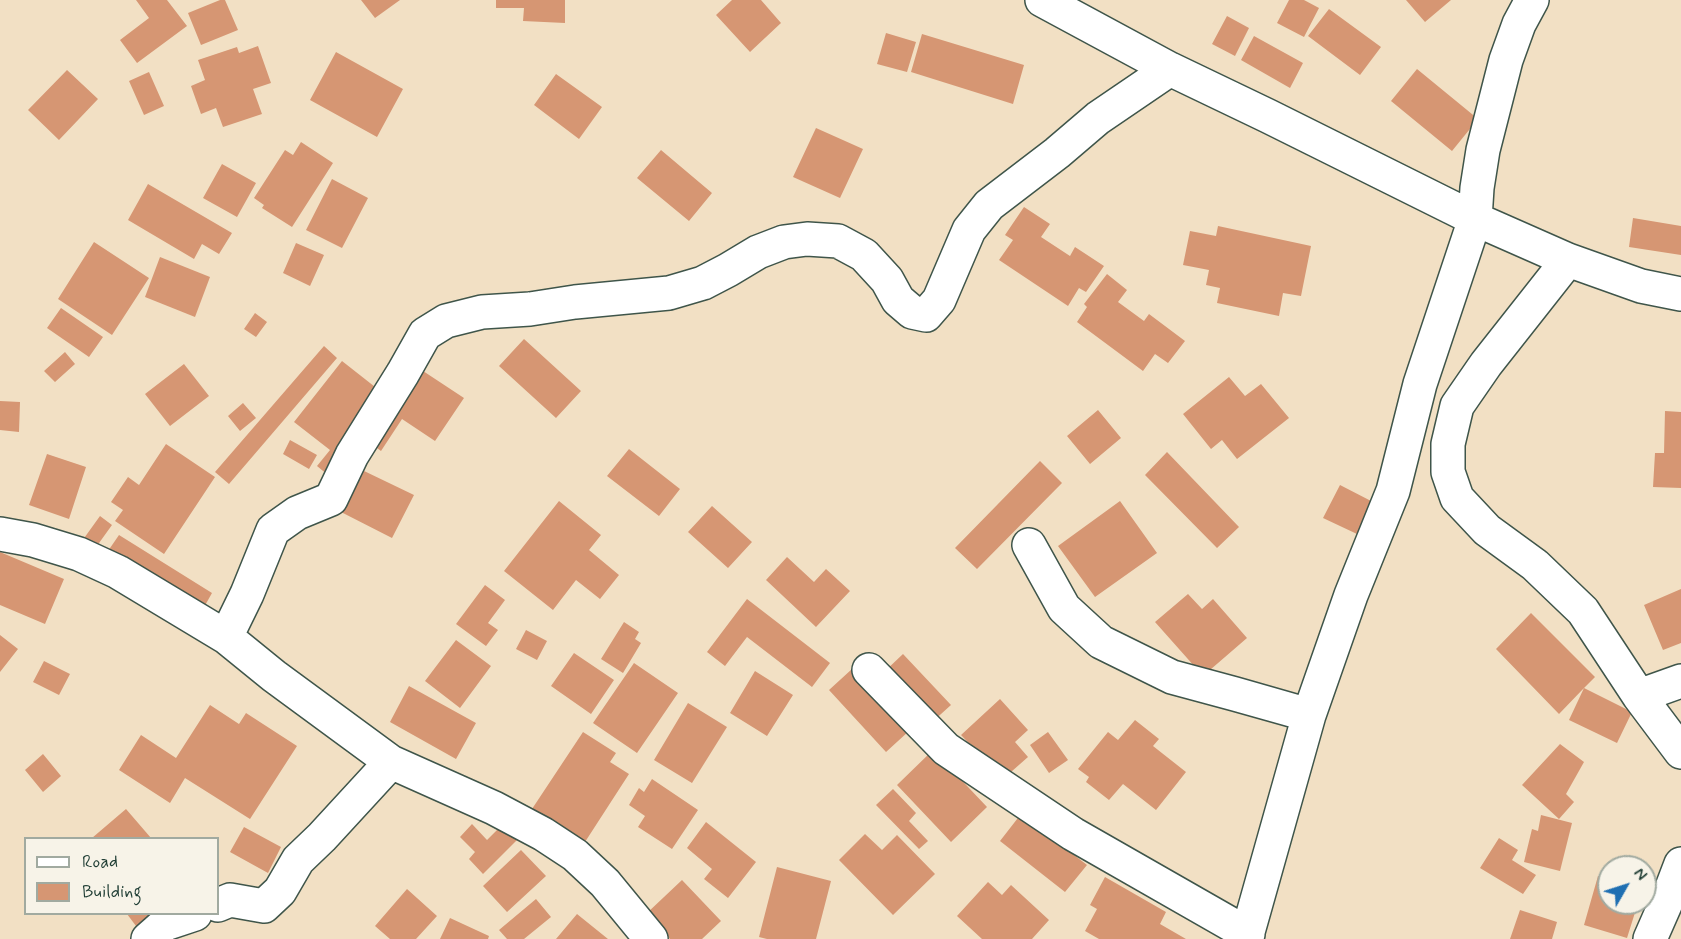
<!DOCTYPE html>
<html>
<head>
<meta charset="utf-8">
<style>
	body { margin:0 }
	#map { position:relative; width:1681px; height:939px; overflow:hidden; background:#f2e0c4; font-family:Mynerve,sans-serif }
	canvas { display:block }
	.legend { position:absolute; left:24px; top:837px; width:195px; height:78px; box-sizing:border-box; background:#f7f3e8; border:2px solid #a1aaa0; margin:0; padding:8px 10px; list-style:none; font-size:18px; color:#1f3d34 }
	.legend li { display:flex; align-items:center; gap:12px; height:30px }
	.legend b { width:30px; border:2px solid #a1aaa0 }
	.north { position:absolute; left:1597px; top:855px; width:60px; height:60px; box-sizing:border-box; background:#f7f3e8; border:2px solid #a1aaa0; border-radius:50%; rotate:51deg; font-size:16px; font-weight:700; line-height:24px; text-align:center; color:#1f3d34 }
	.north::after { content:''; display:block; margin:auto; width:21px; height:27px; background:#1f6fb2; clip-path:polygon(50% 0,100% 100%,50% 72%,0 100%) }
</style>
</head>
<body>
<div id="map">
<canvas width="1681" height="939"></canvas>
<ul class="legend">
<li><b style="height:8px;background:#fff"></b>Road</li>
<li><b style="height:16px;background:#d69673"></b>Building</li>
</ul>
<div class="north">N</div>
</div>
<script>
const g = document.querySelector('canvas').getContext('2d');
g.lineJoin = 'round';
function fillPath(path, color) { g.fillStyle = color; g.fill(path, 'evenodd'); }
function trace(path, color, width, dash) { g.strokeStyle = color; g.lineWidth = width; g.lineCap = dash ? 'butt' : 'round'; g.setLineDash(dash || []); g.stroke(path); }
const building = new Path2D(`
	M136 0H167L187 26 137 63 120 40 149 18Z
	M220 0H225L238 30 201 45 188 13Z
	M361 0H400L375 18Z
	M496 0H565V23L523 21 524 8H496Z
	M732 0H761L781 23 750 52 716 15Z
	M1289 0H1304L1319 8 1304 37 1277 23Z
	M1406 0H1451L1425 22Z
	M1329 9 1381 47 1360 75 1308 36Z
	M1227 16 1249 28 1235 56 1212 44Z
	M886 33 916 42 907 72 877 64Z
	M922 34 1024 65 1013 104 911 72Z
	M1254 36 1303 63 1290 88 1241 60Z
	M258 46 271 83 253 89 262 114 223 127 216 108 201 114 191 86 205 80 198 60 237 47 239 53Z
	M336 52 403 89 377 137 310 100Z
	M1417 69 1478 119 1452 151 1391 101Z
	M67 70 98 99 59 140 28 110Z
	M149 72 164 106 144 115 129 81Z
	M556 74 602 107 579 139 534 105Z
	M816 128 863 149 840 198 793 177Z
	M301 142 333 163 292 227 262 208 264 205 254 198 285 150 293 155Z
	M661 150 712 193 689 221 637 178Z
	M222 164 256 183 237 217 203 198Z
	M332 179 368 198 342 248 306 230Z
	M148 184 232 233 219 254 202 244 194 259 128 220Z
	M1024 207 1050 224 1041 237 1070 256 1075 247 1104 266 1086 292 1079 288 1068 306 999 260 1013 240 1005 235Z
	M1633 218 1681 226V255L1629 247Z
	M1218 226 1311 246 1301 296 1283 293 1279 316 1217 303 1220 288 1206 285 1209 270 1183 265 1190 231 1216 236Z
	M94 242 149 278 112 335 58 299Z
	M296 243 324 255 310 286 283 273Z
	M160 257 210 277 195 317 145 297Z
	M1107 274 1127 290 1118 302 1144 321 1149 314 1185 341 1168 363 1155 354 1143 371 1077 322 1087 307 1084 304Z
	M61 308 103 337 89 357 47 328Z
	M255 313 267 322 256 337 244 329Z
	M524 339 581 391 556 418 499 366Z
	M324 346 337 358 229 484 215 472Z
	M65 352 75 364 55 382 44 371Z
	M342 361 384 394 334 480 317 466 330 450 294 422Z
	M184 364 209 396 170 426 145 394Z
	M420 369 464 398 435 441 402 419 381 451 369 442Z
	M1229 377 1245 396 1261 384 1289 418 1237 459 1222 440 1211 449 1183 414Z
	M0 401 20 402 19 432 0 430Z
	M243 403 256 418 240 431 228 416Z
	M1098 410 1121 438 1090 464 1067 436Z
	M1665 411 1681 412V488L1653 487 1655 453H1664Z
	M290 440 317 455 309 469 283 454Z
	M166 444 215 477 164 554 115 521 123 510 111 502 128 477 139 485Z
	M629 449 680 489 659 516 607 476Z
	M1167 452 1239 527 1217 548 1145 475Z
	M47 454 86 467 69 519 29 505Z
	M1040 461 1062 483 977 569 955 548Z
	M362 470 414 495 392 538 341 512Z
	M1340 485 1373 502 1357 534 1323 518Z
	M559 501 601 535 589 550 619 575 600 599 576 580 553 610 504 571Z
	M1120 501 1157 553 1095 597 1058 546Z
	M712 506 752 542 728 568 688 532Z
	M100 516 112 525 94 550 82 541Z
	M119 535 212 593 203 609 108 551Z
	M0 552 64 579 45 624 0 605Z
	M787 557 814 582 826 569 850 591 816 627 766 580Z
	M485 585 505 600 488 623 498 630 486 646 456 624Z
	M1681 589V643L1663 650 1644 605Z
	M1188 594 1202 609 1213 599 1247 638 1203 676 1155 622Z
	M747 599 830 663 812 687 747 637 725 666 707 652Z
	M1531 613 1595 677 1584 688 1632 712 1617 743 1569 720 1584 688 1559 714 1496 649Z
	M624 622 639 632 635 639 641 643 623 673 601 659Z
	M526 630 547 641 537 660 516 649Z
	M0 635 18 649 0 672Z
	M456 640 491 666 460 708 425 681Z
	M574 653 614 680 591 714 551 686Z
	M903 654 951 705 931 723 884 672Z
	M44 661 70 674 59 695 33 682Z
	M634 663 678 693 637 753 593 723Z
	M852 669 909 731 886 752 829 690Z
	M755 671 793 695 767 736 730 713Z
	M409 686 476 723 456 759 390 722Z
	M1000 699 1028 730 1015 742 1028 757 1003 779 961 735Z
	M688 703 727 727 692 783 654 760Z
	M210 705 239 724 246 713 297 746 250 819 185 778 170 803 119 770 141 735 176 758Z
	M1135 720 1159 739 1153 746 1186 772 1156 810 1123 784 1109 800 1086 782 1089 777 1078 769 1108 732 1118 740Z
	M583 732 616 753 610 762 629 774 585 842 532 809Z
	M1048 732 1068 760 1049 773 1030 745Z
	M1560 744 1584 762 1566 794 1574 802 1559 819 1522 785Z
	M933 750 987 807 951 842 897 785Z
	M43 754 61 776 43 792 25 770Z
	M652 779 698 810 672 849 638 827 645 816 629 805 639 788 644 792Z
	M893 789 916 813 909 821 928 841 919 849 876 805Z
	M126 809 151 838H92Z
	M1021 814 1087 865 1065 892 1000 841Z
	M1541 815 1572 823 1560 871 1524 862 1532 829 1538 831Z
	M706 822 756 862 728 898 704 879 712 869 687 848Z
	M472 824 487 840 502 825 517 840 483 874 469 859 475 852 460 837Z
	M244 827 281 847 268 873 230 852Z
	M865 834 882 850 897 835 935 874 893 915 839 860Z
	M1499 838 1518 850 1512 860 1536 875 1523 894 1480 868Z
	M521 850 546 876 507 912 483 886Z
	M777 867 831 881 816 939H767L759 937Z
	M1598 876 1609 879V903H1638L1627 938 1584 925Z
	M1105 877 1166 912 1160 924 1186 939H1099L1085 931 1097 909 1090 905Z
	M682 880 721 921 702 939H670L646 914Z
	M988 882 1002 895 1011 885 1049 920 1032 939H982L957 916Z
	M407 889 437 916 416 939H390L375 926Z
	M536 899 551 917 524 939H507L499 930Z
	M1520 910 1557 922 1552 939H1510Z
	M127 914H161L139 930Z
	M577 914 608 939H556Z
	M450 918 489 936 488 939H440Z`);
const minor = new Path2D(`
	M1042 0 1170 69 1268 116 1475 219 1568 260 1641 286 1681 294
	M1568 260 1486 364 1457 406 1448 444V472L1457 498 1487 530 1535 565 1583 611 1639 696 1681 752
	M0 534 33 540 79 554 118 572 226 637 274 676 391 762 494 808 543 834 575 855 605 883 651 939
	M1029 545 1064 608 1101 642 1172 677 1235 694 1309 715
	M226 637 247 594 273 530 297 513 331 499 352 455 403 373 425 334 446 321 482 312 530 309 575 302 669 293 703 283 728 270 758 252 784 242 807 239 838 241 864 255 887 280 898 300 912 312 926 315 939 300 969 230 989 205 1057 153 1098 118 1170 69
	M869 670 946 749 1073 834 1248 934
	M1639 696 1681 681
	M218 905 230 900 264 906 280 891 298 860 322 837 391 762
	M148 939 165 924 195 914
	M1246 939 1309 715 1351 595 1393 491 1420 384 1475 219 1477 188 1483 150 1506 60 1519 24 1532 0
	M1650 939 1668 898 1681 864`);
fillPath(building, '#d69673');
trace(minor, '#3f554a', 36);
trace(minor, '#fff', 33);
</script>
</body>
</html>
